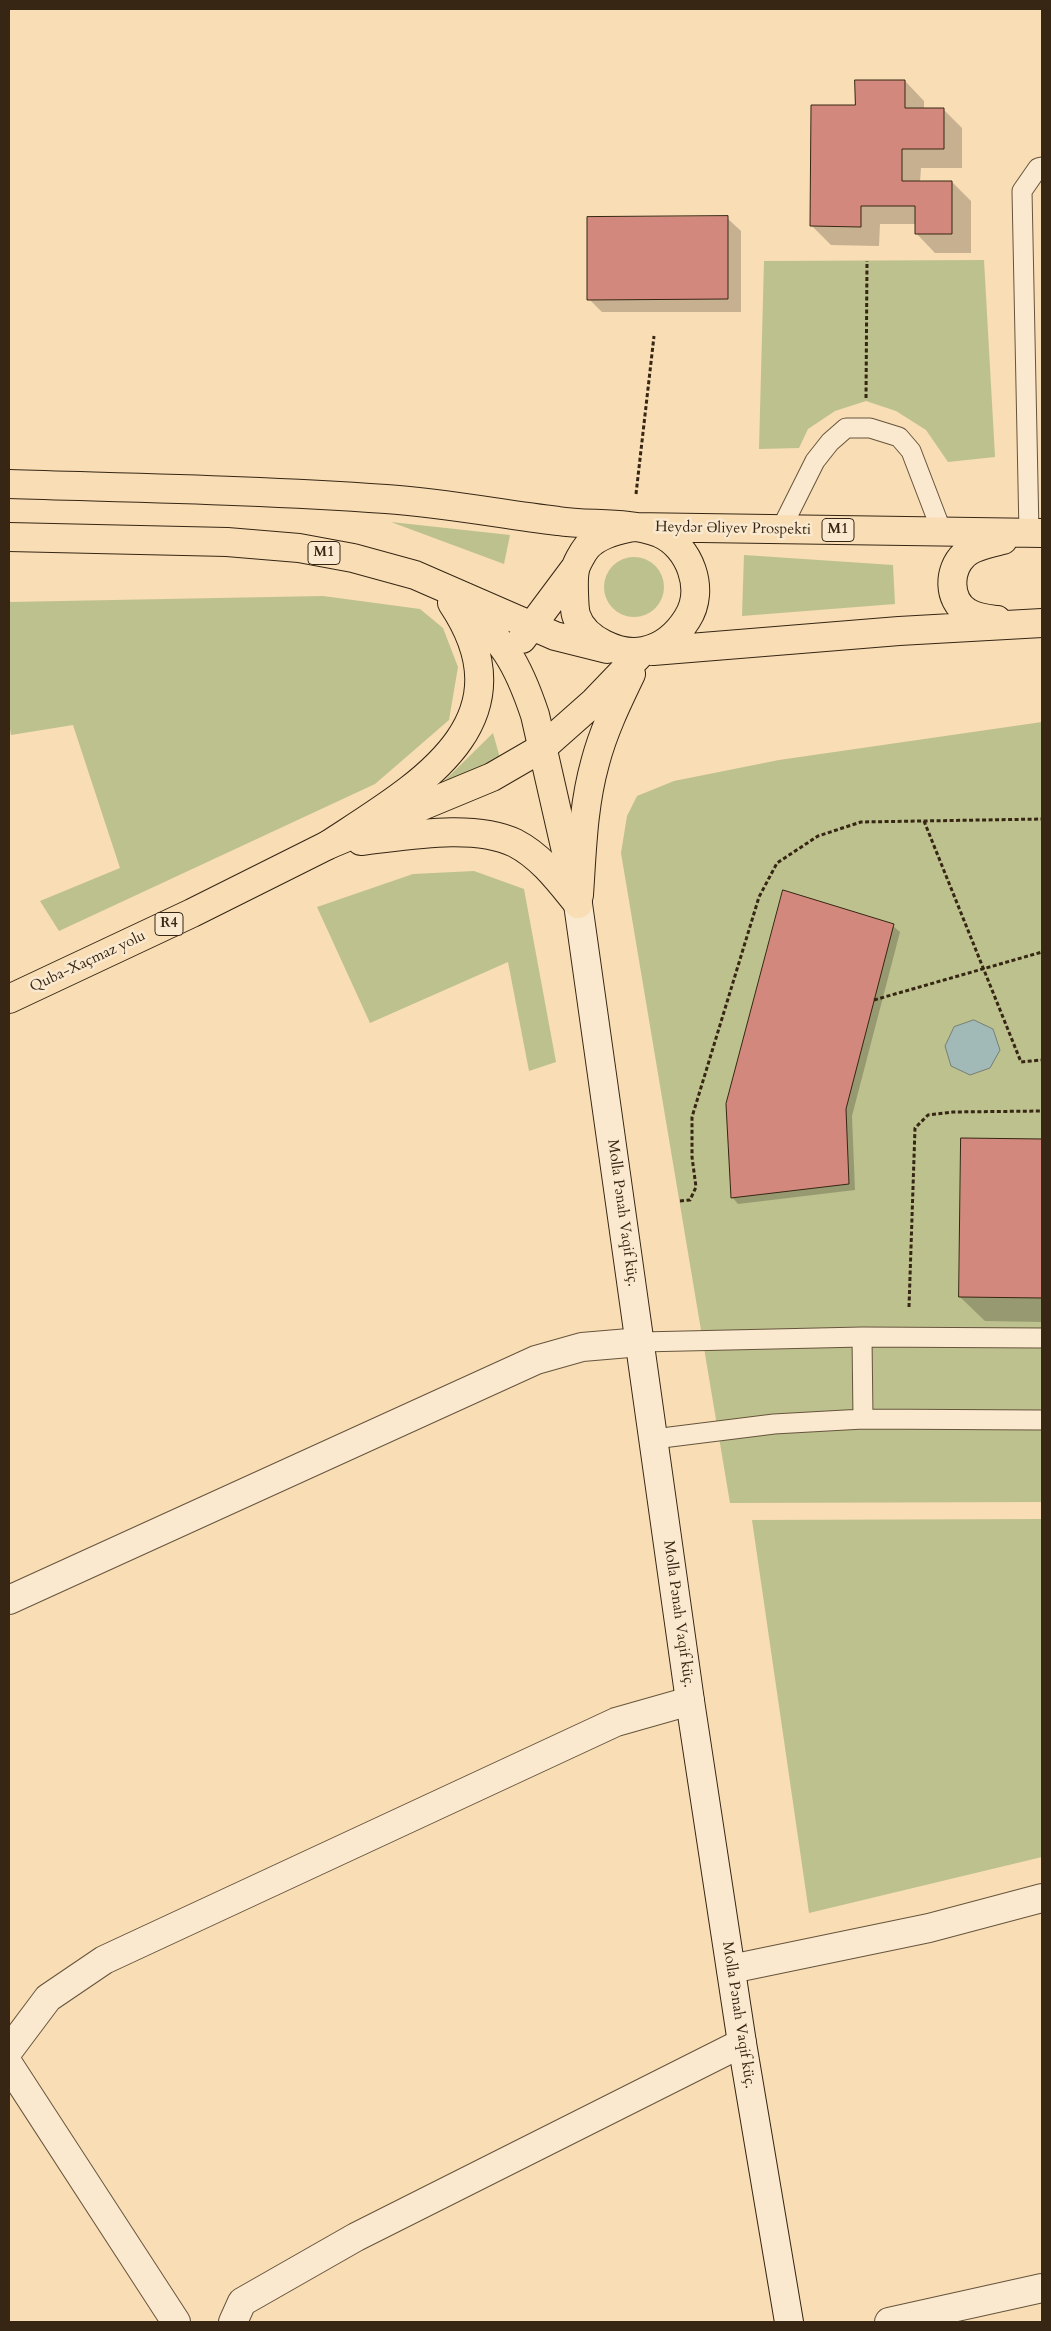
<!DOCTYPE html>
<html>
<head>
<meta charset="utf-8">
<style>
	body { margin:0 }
	#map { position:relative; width:1051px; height:2331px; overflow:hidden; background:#f8ddb5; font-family:Cardo,serif }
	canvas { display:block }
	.frame { position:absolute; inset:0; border:10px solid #362613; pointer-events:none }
</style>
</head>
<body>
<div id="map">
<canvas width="1051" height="2331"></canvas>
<div class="frame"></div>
</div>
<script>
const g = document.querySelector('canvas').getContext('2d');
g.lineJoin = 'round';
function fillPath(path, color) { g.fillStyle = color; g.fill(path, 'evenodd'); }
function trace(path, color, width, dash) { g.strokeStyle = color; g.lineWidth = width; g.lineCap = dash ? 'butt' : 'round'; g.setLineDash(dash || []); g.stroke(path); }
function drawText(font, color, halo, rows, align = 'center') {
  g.font = font + ' Cardo,serif'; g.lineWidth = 5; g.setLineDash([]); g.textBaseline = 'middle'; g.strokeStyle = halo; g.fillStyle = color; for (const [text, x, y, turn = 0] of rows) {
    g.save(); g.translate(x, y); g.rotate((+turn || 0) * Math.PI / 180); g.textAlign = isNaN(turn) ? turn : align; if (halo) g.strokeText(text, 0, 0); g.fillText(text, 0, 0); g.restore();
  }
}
const green = new Path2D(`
	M984 260 995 457 948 462 926 430 896 411 866 401 835 411 808 429 799 448 759 449 764 261Z
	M391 522 510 535 504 564Z
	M744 555 893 565 895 604 742 616Z
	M604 587a30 30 0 1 1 60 0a30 30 0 1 1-60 0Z
	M323 596 420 609 443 628 458 667 449 720 375 784 59 931 40 901 120 868 73 725 11 735 9 723V602Z
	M1042 722V1502L730 1503 621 853 627 816 637 796 674 781 779 760Z
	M493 733 500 758 437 788Z
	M474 871 524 889 556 1062 529 1071 508 962 370 1023 317 907 413 874Z
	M1042 1519V1857L809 1913 752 1520Z`);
const water = new Path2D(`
	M974 1020 993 1029 1000 1050 990 1068 970 1075 951 1066 945 1046 954 1027Z`);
const shadow = new Path2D(`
	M905 81 924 101V109H943L962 128V168H921L920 182H952L971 201V253H935L916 233V224H880L879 246 831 245 812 226 856 106Z
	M727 218 741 231V312H602L589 299Z
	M893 926 900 932 852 1116 855 1190 738 1204 732 1197Z
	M962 1139 1042 1140V1322L985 1321 960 1297Z`);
const building = new Path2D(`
	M855 80H905V108H944V149H902V181H952V234H915V206H861V227L810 226 811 105H855Z
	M728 216V299L587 300V217Z
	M783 890 894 924 846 1109 849 1184 731 1198 726 1104Z
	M961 1138 1042 1139V1298L959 1297Z`);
const path = new Path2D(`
	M866 398 867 261
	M636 494 654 336
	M924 821 1021 1062 1042 1060
	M874 1000 1042 952
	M680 1201 690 1200 696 1187 692 1157V1117L759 897 777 863 818 836 861 822 1042 819
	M909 1307 915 1128 928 1115 953 1112 1042 1111`);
const service = new Path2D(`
	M781 529 815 461 830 442 846 428H870L899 437 911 451 942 532
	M1029 533 1022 191 1038 168 1042 167
	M862 1337 1042 1338
	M641 1342 862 1337 863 1419 774 1424 654 1439
	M863 1419 1042 1420`);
const minor = new Path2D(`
	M9 1600 536 1360 582 1347 641 1342
	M731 1969 929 1928 1042 1898
	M9 2050 48 1998 104 1960 616 1722 690 1701
	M9 2065 176 2322
	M233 2322 242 2302 356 2237 742 2043
	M889 2322 1042 2288`);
const secondary = new Path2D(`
	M578 904 690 1701 742 2043 789 2322`);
const primary = new Path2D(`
	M361 841C406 836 473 823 515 843 542 857 560 882 578 904
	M579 895C582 851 583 806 595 763 603 732 617 703 631 674
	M9 999 192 913 328 845 492 777 542 748 594 702 642 652`);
const trunk = new Path2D(`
	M9 484C134 488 260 490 386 499 444 503 500 514 558 521 590 526 628 521 659 533 690 546 706 590 687 619 677 635 663 647 644 651 620 656 584 640 576 615 574 608 573 578 575 570 576 564 583 552 587 547 599 534 616 531 633 527L1042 533
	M9 537 227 542 299 548 353 558 415 575 555 636 607 649
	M460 602C503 640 517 661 535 715L578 904
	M997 620C988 619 976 618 967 612 948 600 948 570 964 555 973 546 991 543 1003 540
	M522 639 575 568
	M653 651 899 631 1042 623
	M328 845C416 787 533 724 452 603`);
const shields = [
	[838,530,32],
	[324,553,32],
	[169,924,28]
];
const shieldNames = [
	["M1",838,530],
	["M1",324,553],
	["R4",169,924]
];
const streetNames = [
	["Heydər Əliyev Prospekti",733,529,1],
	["Quba-Xaçmaz yolu",88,962,-25],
	["Molla Pənah Vaqif küç.",622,1213,82],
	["Molla Pənah Vaqif küç.",678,1614,82],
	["Molla Pənah Vaqif küç.",738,2015,81]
];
fillPath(green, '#bdc18e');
fillPath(water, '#a2bab7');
trace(water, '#777f75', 1);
fillPath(shadow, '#0003');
fillPath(building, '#d2887c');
trace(building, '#362613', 1);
trace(service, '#66543c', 21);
trace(minor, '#66543c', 30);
trace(secondary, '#362613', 30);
trace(primary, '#362613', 30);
trace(trunk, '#362613', 30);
trace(path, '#362613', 3, [4, 2.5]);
trace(service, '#fae9cf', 19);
trace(minor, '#fae9cf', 28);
trace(secondary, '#fae9cf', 28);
trace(primary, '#f8ddb5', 28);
trace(trunk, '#f8ddb5', 28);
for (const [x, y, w] of shields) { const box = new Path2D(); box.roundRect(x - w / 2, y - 11.5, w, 23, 4); g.fillStyle = '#fae9cf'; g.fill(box); trace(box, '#362613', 1); }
drawText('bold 14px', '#362613', null, shieldNames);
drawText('15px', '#362613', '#fae9cf', streetNames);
</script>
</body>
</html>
